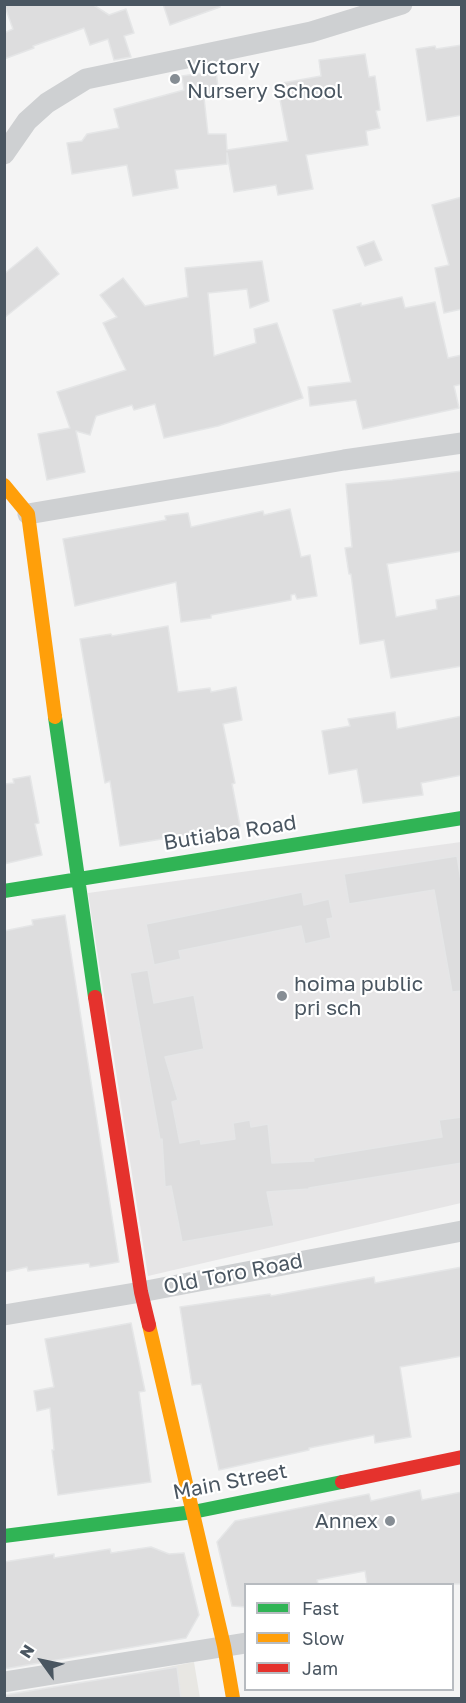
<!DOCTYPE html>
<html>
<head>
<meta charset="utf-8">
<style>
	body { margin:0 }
	#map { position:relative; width:466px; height:1703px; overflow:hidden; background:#f4f4f4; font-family:"Golos Text",sans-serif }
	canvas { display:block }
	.frame { position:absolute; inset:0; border:6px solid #4a5661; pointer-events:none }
	.legend { position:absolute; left:244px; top:1583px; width:210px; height:108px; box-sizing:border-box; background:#fff; border:2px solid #b7bbc0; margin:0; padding:8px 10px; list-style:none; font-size:18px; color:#4a5661 }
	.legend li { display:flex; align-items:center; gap:12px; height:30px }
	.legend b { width:30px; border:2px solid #b7bbc0 }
	.north { position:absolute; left:12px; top:1631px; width:60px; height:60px; -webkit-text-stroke:4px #fff; paint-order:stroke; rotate:303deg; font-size:16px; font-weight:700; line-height:24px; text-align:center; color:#4a5661 }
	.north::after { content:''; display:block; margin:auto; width:21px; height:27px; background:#4a5661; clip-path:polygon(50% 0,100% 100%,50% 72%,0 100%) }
</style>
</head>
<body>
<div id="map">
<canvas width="466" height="1703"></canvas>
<div class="frame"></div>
<ul class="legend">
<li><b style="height:8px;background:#30b455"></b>Fast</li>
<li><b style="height:8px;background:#ff9f0a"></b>Slow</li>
<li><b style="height:8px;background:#e5322d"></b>Jam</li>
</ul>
<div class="north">N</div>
</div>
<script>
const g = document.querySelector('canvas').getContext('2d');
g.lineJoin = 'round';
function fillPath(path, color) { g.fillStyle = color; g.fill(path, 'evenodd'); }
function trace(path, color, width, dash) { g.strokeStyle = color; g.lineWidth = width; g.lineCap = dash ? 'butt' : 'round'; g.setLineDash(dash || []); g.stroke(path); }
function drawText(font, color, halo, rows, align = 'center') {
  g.font = font + ' "Golos Text",sans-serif'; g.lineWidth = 4.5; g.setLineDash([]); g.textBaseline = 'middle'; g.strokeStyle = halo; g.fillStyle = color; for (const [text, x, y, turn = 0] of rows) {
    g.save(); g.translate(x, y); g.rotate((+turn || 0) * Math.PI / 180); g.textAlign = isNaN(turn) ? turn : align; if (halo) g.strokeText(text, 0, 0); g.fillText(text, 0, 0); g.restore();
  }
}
const commercial = new Path2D(`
	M194 1662 200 1698H9Z`);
const education = new Path2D(`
	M461 842V1203L148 1276 88 893Z`);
const building = new Path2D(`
	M4 4H92L109 15 126 9 134 33 124 36 131 57 114 60 108 39 90 45 84 28 33 46 34 48 4 59V33L13 29Z
	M163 4H220V7L170 25Z
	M462 45V115L427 121 416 49 435 46 436 49Z
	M365 54 369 77 375 76 380 110 376 111 380 128 366 131 368 145 306 155 313 189 278 195 276 185 234 192 227 153V164L175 170 178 188 133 196 127 165 72 174 67 143 82 141 87 134 119 128 114 109 184 90 182 76 216 71 219 96 204 98 208 134H226L227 150 288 141 277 84 321 76 319 60Z
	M462 197V309L444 313 435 268 449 265 432 205Z
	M374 241 382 260 365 266 357 247Z
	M37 247 59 274 4 318V274Z
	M262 261 269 301 250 308 247 289 208 293 214 356 256 343 254 329 277 323 303 398 218 426 164 438 155 404 134 410 132 405 96 416 90 435 76 431 85 472 47 480 38 434 70 428 57 392 126 370 103 323 117 317 100 295 123 278 145 306 188 297 185 268Z
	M402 297 405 308 435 302 448 358 462 355V384L454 386 459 408 363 429 356 400 310 406 308 387 351 382 333 310 361 303V306Z
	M462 471V551L387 564 396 617 437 609 436 600 462 595V666L391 678 384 640 360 644 351 574H349L345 548 352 547 346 484 392 480Z
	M290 509 301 557 310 555 317 596 297 599 295 594 291 595V600L211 615V618L181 622 176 582 75 606 63 539 166 520 165 516 188 513 191 527 263 511 264 515Z
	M168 626 178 692 210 688 211 692 236 687 242 720 223 724 235 783 232 784 240 826 120 846 110 781 105 783 80 639 111 634 112 636Z
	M395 712 397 729 462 716V775L421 783 423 795 363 803 357 769 329 774 322 731 350 726 348 719Z
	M30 776 39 823 35 824 42 855 4 864V784L14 783 13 779Z
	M457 856 462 887V991L452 992 434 890 349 904 344 874Z
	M302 892 304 905 329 899 333 918 327 919 331 938 305 944 301 926 179 951 181 959 154 965 146 924Z
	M65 915 119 1262 90 1267 89 1263 28 1271 27 1267 4 1272V931L33 925 32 920Z
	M148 970 154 1003 194 995 204 1049 165 1057 178 1100 172 1102 180 1143 200 1139 201 1144 235 1139 233 1123 250 1120 251 1127 268 1124 272 1163 314 1161 313 1158 442 1137 439 1120 462 1117V1163L309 1188V1189L267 1192 274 1226 182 1242 171 1186 165 1187 162 1139 160 1140 130 973Z
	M462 1267V1356L400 1367 411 1437 375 1443 374 1435 309 1448V1450L219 1470 201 1384 192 1385 180 1307 270 1294 271 1296 374 1277 375 1283Z
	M131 1323 145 1391 139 1392 151 1482 58 1495 52 1450H54L50 1408 37 1411 34 1391 54 1387 45 1339Z
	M420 1490 422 1500 462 1492V1584H367L365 1571 317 1580 318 1584H246V1607L232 1606 217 1542 235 1521 369 1494 371 1501Z
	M151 1547 169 1554 184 1553 199 1615 186 1638 4 1669V1562L54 1554V1558L110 1549 111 1553Z
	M177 1667 181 1698H4V1695Z`);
const street = new Path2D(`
	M4 154 27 121 47 103 86 79 311 32 402 4
	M28 514 344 460 462 443
	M4 1315 141 1292 462 1231
	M4 1682 246 1643`);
const fast = new Path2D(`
	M55 717 95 997
	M4 891 462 818
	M4 1536 193 1512 342 1482`);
const slow = new Path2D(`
	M4 485 28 514 55 717
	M149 1325 224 1646 233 1698`);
const jam = new Path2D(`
	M95 997 141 1292 149 1325
	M342 1482 462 1457`);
const markers = [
	[175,79,6,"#868d94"],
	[282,996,6,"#868d94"],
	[390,1521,6,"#868d94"]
];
const poiNames = [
	["Victory",187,67],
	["Nursery School",187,91],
	["hoima public",294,984],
	["pri sch",294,1008],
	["Annex",378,1521,"right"]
];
const streetNames = [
	["Butiaba Road",230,833,-9],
	["Old Toro Road",233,1274,-11],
	["Main Street",230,1482,-11]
];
fillPath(commercial, '#e8e7e3');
fillPath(education, '#e6e5e6');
fillPath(building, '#ddddde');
trace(building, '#e5e6e7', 1.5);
trace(street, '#ced0d2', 21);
trace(fast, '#30b455', 14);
trace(slow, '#ff9f0a', 14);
trace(jam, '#e5322d', 14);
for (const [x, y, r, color] of markers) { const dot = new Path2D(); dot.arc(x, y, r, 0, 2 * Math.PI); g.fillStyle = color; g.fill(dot); trace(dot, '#fff', 2); }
drawText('21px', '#4a5661', '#fff', poiNames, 'left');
drawText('21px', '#4a5661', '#fff', streetNames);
</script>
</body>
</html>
